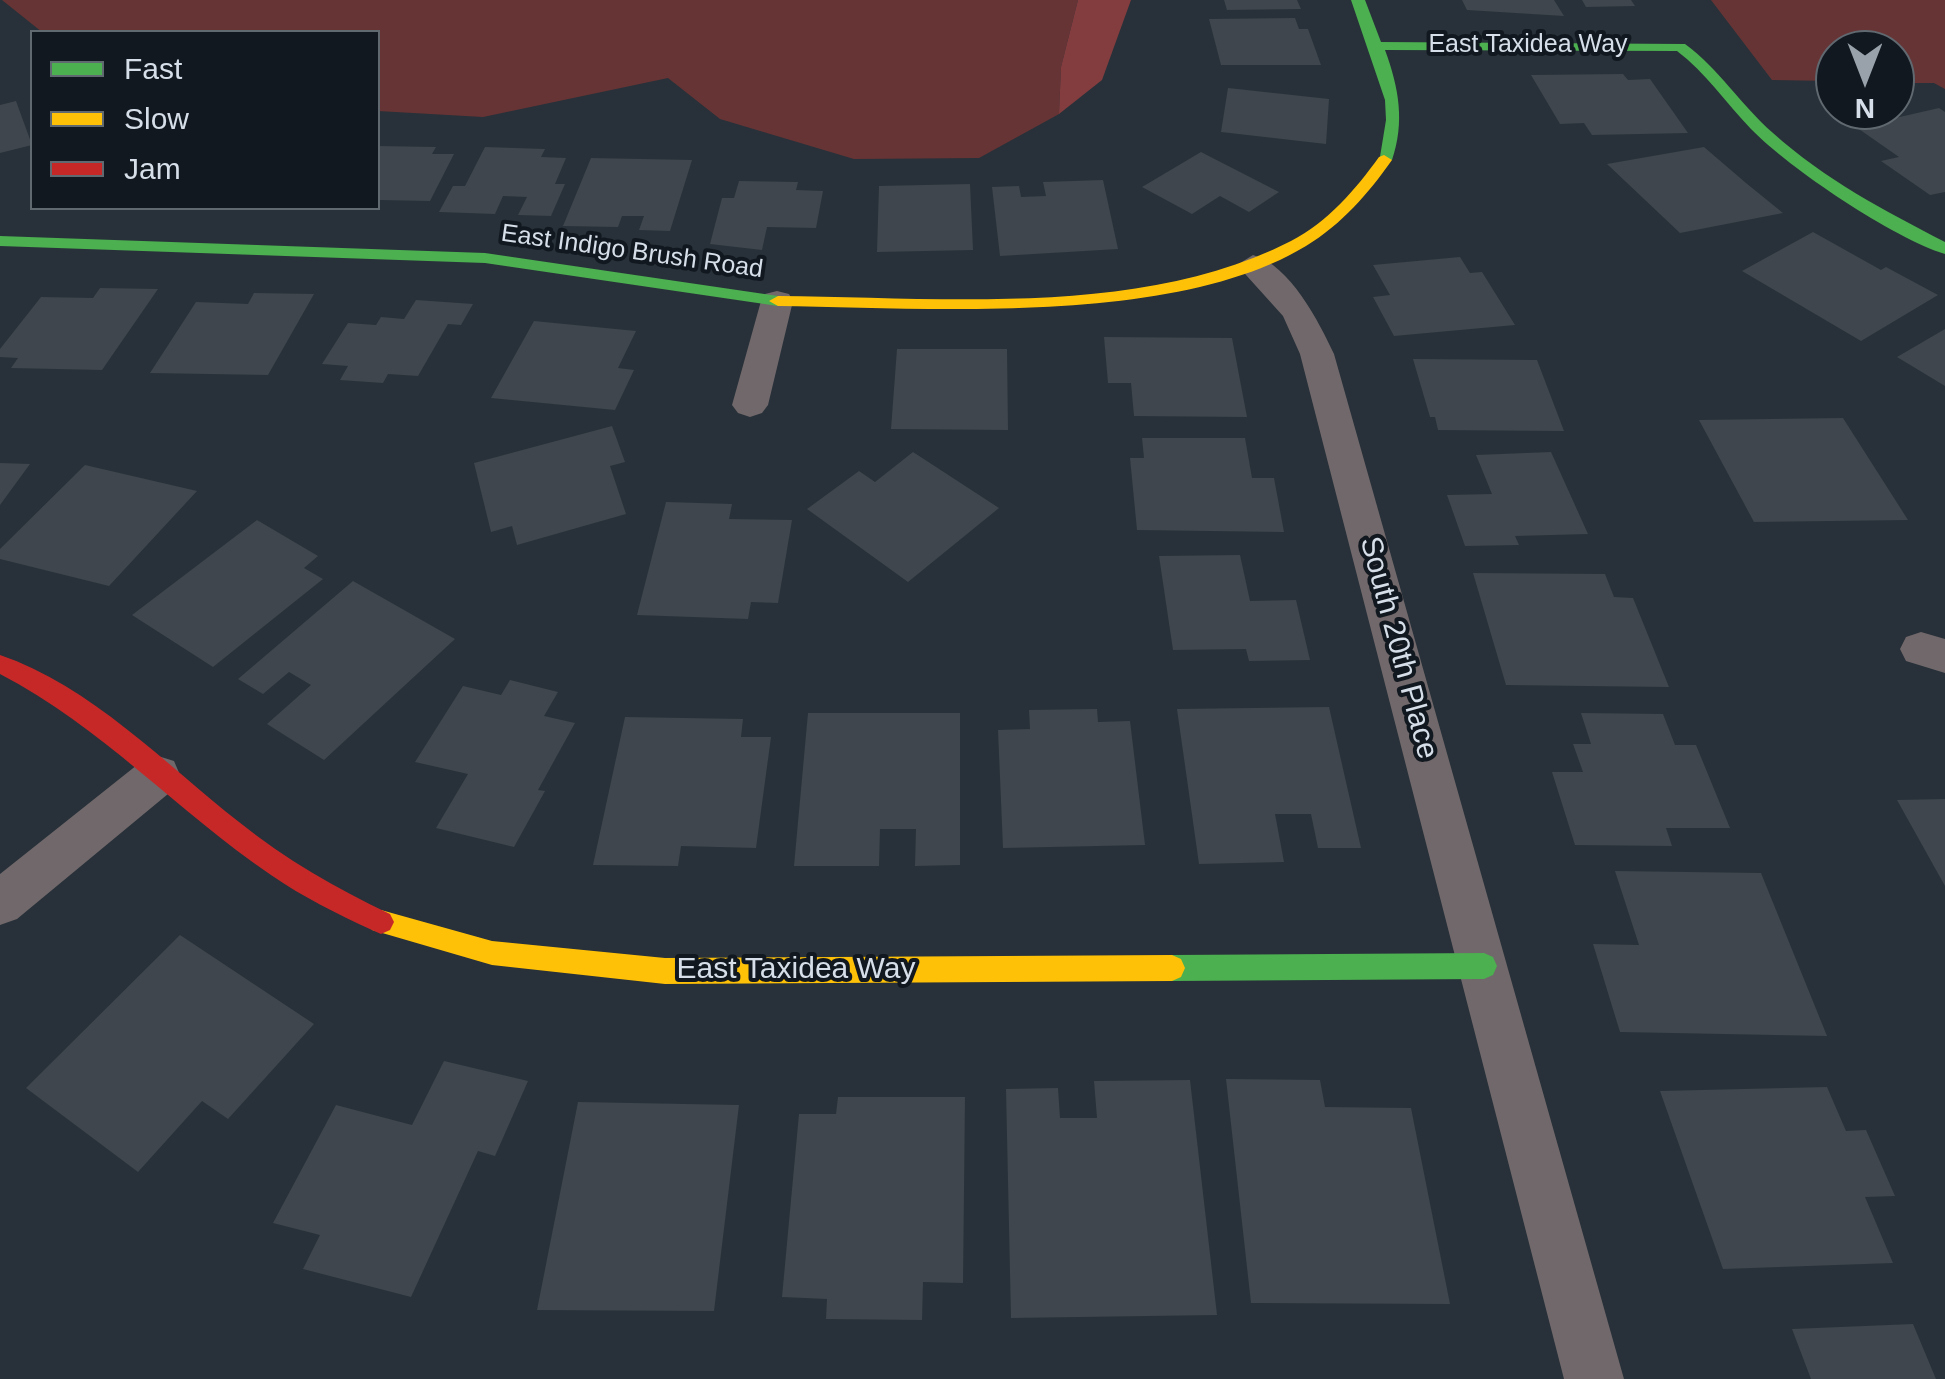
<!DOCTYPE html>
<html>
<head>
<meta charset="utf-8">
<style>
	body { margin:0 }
	#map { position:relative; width:1945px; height:1379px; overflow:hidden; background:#283139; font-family:Helvetica,sans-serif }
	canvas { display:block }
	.legend { position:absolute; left:30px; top:30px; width:350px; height:180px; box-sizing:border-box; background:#12181f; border:2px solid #606870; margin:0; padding:12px 18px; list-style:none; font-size:30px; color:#d6dfe9 }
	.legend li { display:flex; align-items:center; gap:20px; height:50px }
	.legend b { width:50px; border:2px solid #606870 }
	.north { position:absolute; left:1815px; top:30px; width:100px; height:100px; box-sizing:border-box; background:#12181f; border:2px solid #606870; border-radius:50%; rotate:180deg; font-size:28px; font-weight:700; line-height:40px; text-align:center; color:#d6dfe9 }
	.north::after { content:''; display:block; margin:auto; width:35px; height:45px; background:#99a2ab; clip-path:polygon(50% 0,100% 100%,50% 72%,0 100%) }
</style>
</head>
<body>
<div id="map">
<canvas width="1945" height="1379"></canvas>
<ul class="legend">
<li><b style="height:12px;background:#4caf50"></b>Fast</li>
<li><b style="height:12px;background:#ffc107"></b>Slow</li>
<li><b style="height:12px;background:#c62828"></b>Jam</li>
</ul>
<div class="north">N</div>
</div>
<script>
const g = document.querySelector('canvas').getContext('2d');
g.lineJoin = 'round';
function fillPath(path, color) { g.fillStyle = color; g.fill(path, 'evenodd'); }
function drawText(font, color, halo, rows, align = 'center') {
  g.font = font + ' Helvetica,sans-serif'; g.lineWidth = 8; g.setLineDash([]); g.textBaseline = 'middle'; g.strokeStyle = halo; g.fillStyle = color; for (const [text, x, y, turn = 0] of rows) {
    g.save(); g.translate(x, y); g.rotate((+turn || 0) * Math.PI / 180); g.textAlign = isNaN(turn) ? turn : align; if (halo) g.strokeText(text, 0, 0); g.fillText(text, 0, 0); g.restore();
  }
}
const green = new Path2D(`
	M2 0H1078L1061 67 1059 114 979 158 854 159 720 119 668 78 483 117 378 111V32H42Z
	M1711 0H1945V89L1934 83H1895V50H1835V81L1772 80Z`);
const forest = new Path2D(`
	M1078 0H1131L1102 80 1059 114 1061 67Z`);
const building = new Path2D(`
	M1224 0H1297L1301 9 1227 10Z
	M1462 0H1554L1564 16 1467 10Z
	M1582 0H1631L1635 6 1586 7Z
	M1295 18 1299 29H1308L1321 65H1221L1209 19Z
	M1623 74 1628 80 1650 79 1688 133 1592 135 1584 123 1560 124 1531 75Z
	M1228 88 1329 99 1326 144 1221 132Z
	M16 101 32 145 0 153V105Z
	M1939 108 1945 112V192L1930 195 1881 161 1899 157 1856 127Z
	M378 146 436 147 432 154H454L430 201 380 200 378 205Z
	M485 147 545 149 541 157 566 158 555 184H565L551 216 518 215 527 197 503 196 495 214 439 212 453 186H465Z
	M1704 147 1746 183 1783 213 1680 233 1607 164Z
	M1201 152 1279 192 1249 212 1220 196 1192 214 1142 187Z
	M591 158 692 160 670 231 639 230 644 216H622L618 227 563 226Z
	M1103 180 1118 249 1000 256 992 187 1019 186 1021 197 1046 196 1043 182Z
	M739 181 798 182 796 190 823 191 816 228 767 227 762 250 710 244 722 198H734Z
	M970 184 973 250 877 252 879 186Z
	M1813 232 1881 270 1886 267 1938 295 1861 341 1742 271Z
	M1460 257 1470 273 1482 272 1515 325 1394 336 1373 297 1390 295 1373 265Z
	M100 288 158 289 102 370 11 368 18 358 0 357V349L41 297 93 298Z
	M254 293 314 294 268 375 150 373 196 302 248 304Z
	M416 300 473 304 461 325 448 324 418 376 388 374 383 383 340 380 348 366 322 364 348 323 376 325 381 317 404 319Z
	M534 321 636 331 618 368 634 370 615 410 491 398Z
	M1945 329V386L1897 357Z
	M1104 337 1232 338 1247 417 1134 416 1131 383H1108Z
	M897 349H1007L1008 430 891 429Z
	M1413 359 1537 360 1564 431 1438 430 1435 417H1430Z
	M1843 418 1908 520 1754 522 1699 420Z
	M612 426 625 462 610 466 626 514 517 545 512 526 491 532 474 463Z
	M1142 438H1245L1252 478H1274L1284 532 1137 530 1130 458H1144Z
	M913 452 999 508 908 582 807 509 859 471 875 482Z
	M1551 452 1588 534 1515 536 1519 545 1465 546 1447 495 1492 494 1476 455Z
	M0 463 30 464 0 505Z
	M85 465 197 491 109 586 0 559V549Z
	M666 502 732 504 729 519 792 520 778 603 751 602 748 619 637 615Z
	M257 520 318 556 304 568 323 579 213 667 132 615Z
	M1240 555 1250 601 1296 600 1310 660 1249 661 1246 649 1173 650 1159 556Z
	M1473 573 1605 574 1614 597 1633 598 1669 687 1506 685Z
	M353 581 455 639 324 760 267 724 311 685 289 672 263 694 238 679Z
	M510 680 558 692 544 716 575 723 538 790 545 791 514 847 436 828 468 774 415 762 463 686 501 695Z
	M1329 707 1361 848H1318L1311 814H1275L1284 862 1199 864 1177 709Z
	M1097 709 1098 722 1130 721 1145 845 1003 848 998 730 1030 729 1029 710Z
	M808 713H960V865L915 866 916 829H880L879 866H794Z
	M1581 713 1663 714 1675 745H1696L1730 828H1666L1672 846 1575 845 1552 772H1583L1573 744H1591Z
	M625 717 743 719 741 737H771L756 848 681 846 678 866 593 865Z
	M1945 799V886L1897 800Z
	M1615 871 1761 873 1827 1036 1620 1032 1593 944 1639 945Z
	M180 935 314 1024 228 1119 202 1101 138 1172 26 1088Z
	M444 1061 528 1081 495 1156 478 1151 411 1297 303 1269 320 1235 273 1223 336 1105 412 1125Z
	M1226 1079 1320 1080 1325 1107 1411 1108 1450 1304 1251 1303Z
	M1190 1080 1217 1315 1011 1318 1006 1089 1058 1088 1060 1118H1097L1094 1081Z
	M1827 1087 1846 1131 1866 1130 1895 1196 1865 1197 1893 1263 1723 1269 1660 1091Z
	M838 1097H965L963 1283 923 1282 922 1320 826 1319 827 1299 782 1297 799 1114H836Z
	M578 1102 739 1105 714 1311 537 1310Z
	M1913 1324 1936 1379H1811L1792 1329Z`);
const street = new Path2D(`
	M1253 255C1290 265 1319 322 1334 354L1624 1379H1564L1300 354 1283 316 1237 265Z
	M777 291 789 294 793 301 768 405 762 413 750 417 738 413 732 405 761 301 765 294Z
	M1921 632 1945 639V673L1906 661 1900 649 1906 637Z
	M158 756 174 761 180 775 174 789 17 919 0 925V874L142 761Z`);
const fast = new Path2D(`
	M1351 0H1365L1381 42 1685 44C1719 69 1741 105 1773 133 1824 179 1885 211 1945 242V254C1893 238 1790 169 1751 129 1726 103 1706 73 1677 51L1385 50C1399 88 1405 122 1392 160L1379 163 1386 120 1385 100Z
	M0 236 485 253 778 296 787 301 778 306 485 263 0 246Z
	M1484 953 1493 957 1497 966 1493 975 1484 979 1172 981 1163 977 1159 968 1163 959 1172 955Z`);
const slow = new Path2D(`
	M1384 155 1392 160C1368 194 1342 224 1306 246 1174 326 929 308 778 306L769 301 778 296C941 297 1142 318 1291 241 1328 222 1355 190 1379 157Z
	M381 910 492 941 665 958 1172 955 1181 959 1185 968 1181 977 1172 981 665 984 492 965 372 930 368 922 372 914Z`);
const jam = new Path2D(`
	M0 655C91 686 165 764 239 822 286 860 336 888 390 914L394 922 390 930 381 934 372 930C337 914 303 897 271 875 177 811 102 727 0 674Z`);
const farStreetnames = [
	["East Taxidea Way",1528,45],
	["East Indigo Brush Road",632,252,8]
];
const streetNames = [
	["South 20th Place",1398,648,75],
	["East Taxidea Way",796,970]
];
fillPath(green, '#673435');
fillPath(forest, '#833d3f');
fillPath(building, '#3f464d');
fillPath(street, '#70686a');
fillPath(fast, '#4caf50');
fillPath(slow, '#ffc107');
fillPath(jam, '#c62828');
drawText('25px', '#d6dfe9', '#12181f', farStreetnames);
drawText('30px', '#d6dfe9', '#12181f', streetNames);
</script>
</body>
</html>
